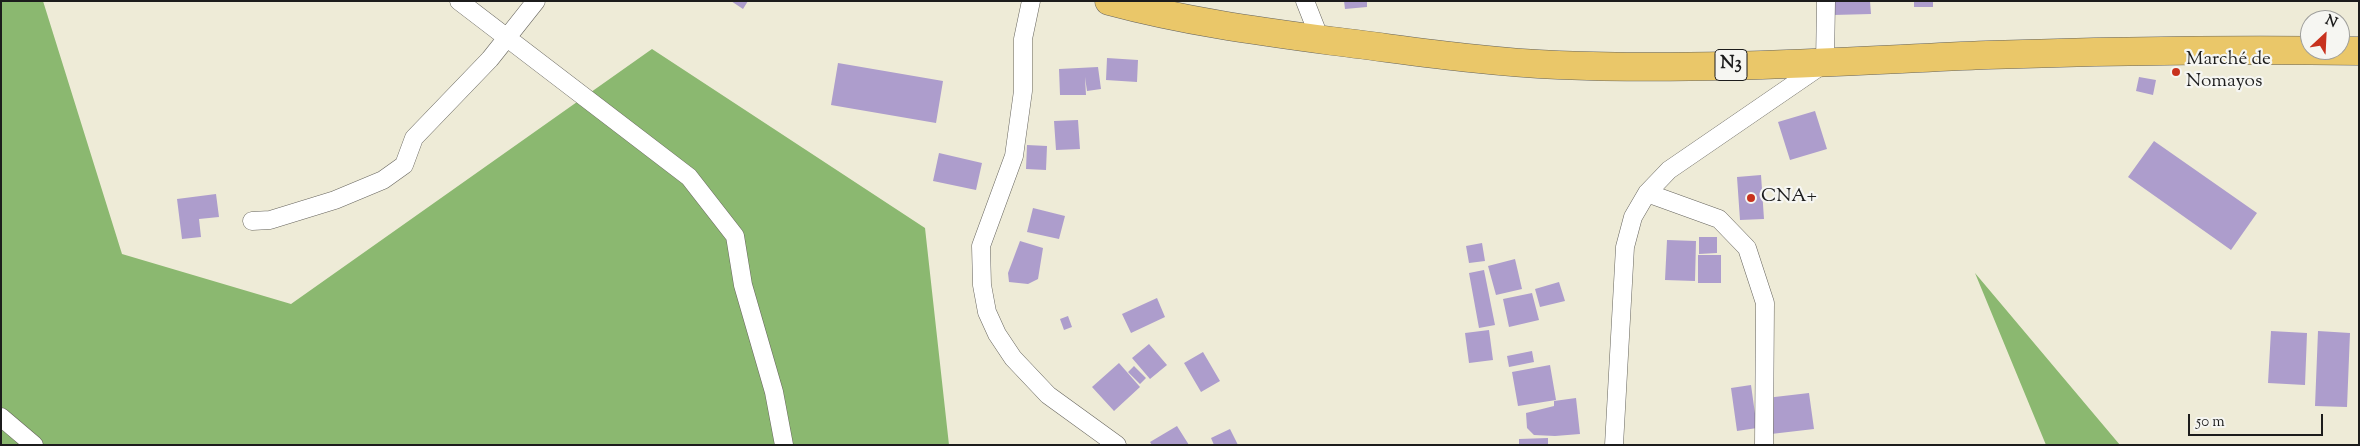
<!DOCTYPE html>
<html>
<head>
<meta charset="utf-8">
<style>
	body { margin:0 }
	#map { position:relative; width:2360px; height:446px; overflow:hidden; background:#eeebd7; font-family:"Sorts Mill Goudy",serif }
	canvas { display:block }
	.frame { position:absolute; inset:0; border:2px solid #1c1c1c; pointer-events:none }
	.north { position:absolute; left:2300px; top:10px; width:50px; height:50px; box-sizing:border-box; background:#f6f6f2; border:1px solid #9f9f9c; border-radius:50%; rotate:25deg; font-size:14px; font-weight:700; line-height:20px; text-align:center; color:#1c1c1c }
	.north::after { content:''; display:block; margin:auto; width:18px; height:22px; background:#c8321e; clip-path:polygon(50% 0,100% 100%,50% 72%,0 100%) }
	.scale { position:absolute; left:2188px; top:414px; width:135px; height:22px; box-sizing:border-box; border:2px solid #1c1c1c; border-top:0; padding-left:6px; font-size:15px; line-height:18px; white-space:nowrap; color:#1c1c1c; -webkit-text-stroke:4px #f6f6f2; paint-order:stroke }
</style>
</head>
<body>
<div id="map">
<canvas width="2360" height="446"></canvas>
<div class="frame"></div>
<div class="north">N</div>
<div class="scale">50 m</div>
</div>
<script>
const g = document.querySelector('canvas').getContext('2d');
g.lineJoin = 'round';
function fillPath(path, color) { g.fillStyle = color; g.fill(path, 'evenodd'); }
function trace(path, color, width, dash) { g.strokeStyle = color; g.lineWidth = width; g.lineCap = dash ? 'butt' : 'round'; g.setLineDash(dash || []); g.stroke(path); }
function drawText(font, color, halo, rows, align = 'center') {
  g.font = font + ' "Sorts Mill Goudy",serif'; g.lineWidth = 4.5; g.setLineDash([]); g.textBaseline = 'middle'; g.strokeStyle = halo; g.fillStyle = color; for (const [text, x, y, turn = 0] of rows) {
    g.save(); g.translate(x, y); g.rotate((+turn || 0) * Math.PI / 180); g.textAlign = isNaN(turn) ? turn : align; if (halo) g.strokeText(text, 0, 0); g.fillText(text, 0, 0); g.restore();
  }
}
const forest = new Path2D(`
	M1 1H43L122 254 291 304 652 49 925 228 949 445H1Z
	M1975 273 2120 445H2046Z`);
const building = new Path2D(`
	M731 1H748L743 9Z
	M1344 1H1367V7L1345 9Z
	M1832 1H1870L1871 14 1833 15Z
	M1914 1H1933V7H1914Z
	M1107 58 1138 60 1137 82 1106 80Z
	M838 63 943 81 936 123 831 105Z
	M1098 67 1101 89 1087 91 1085 77 1086 95H1060L1059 69Z
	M2139 77 2156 80 2153 95 2136 91Z
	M1815 111 1827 149 1790 160 1778 122Z
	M1078 120 1080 149 1056 150 1054 121Z
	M2154 141 2257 213 2231 250 2128 177Z
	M1027 145 1047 146 1046 170 1026 169Z
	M939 153 982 163 976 190 933 181Z
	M1761 175 1764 219 1740 220 1737 177Z
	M216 194 219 217 199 219 201 237 182 239 177 199Z
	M1033 208 1065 216 1059 239 1027 232Z
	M1699 237H1717V253L1699 254Z
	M1667 240 1696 241 1695 281 1665 280Z
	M1020 241 1043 248 1038 279 1028 284 1009 282 1008 273Z
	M1482 243 1485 261 1469 263 1466 246Z
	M1698 255H1721V283H1698Z
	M1515 259 1522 289 1496 295 1488 266Z
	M1484 270 1495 325 1479 328 1469 273Z
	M1559 282 1565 301 1540 307 1535 289Z
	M1532 293 1539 320 1509 327 1503 299Z
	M1157 298 1165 317 1131 333 1122 314Z
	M1068 316 1072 327 1064 330 1060 319Z
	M1489 330 1493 360 1469 363 1465 333Z
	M2271 331 2307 333 2305 385 2268 383Z
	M2318 331 2350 333 2347 407 2315 406Z
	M1149 344 1167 365 1150 379 1132 358Z
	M1532 351 1534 362 1509 367 1507 356Z
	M1203 352 1220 381 1201 392 1184 363Z
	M1119 363 1140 387 1114 411 1092 387Z
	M1550 365 1556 400 1518 406 1512 372Z
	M1134 366 1146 378 1140 384 1128 372Z
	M1751 385 1757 428 1737 431 1731 388Z
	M1809 393 1814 429 1771 434 1766 398Z
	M1576 398 1580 434 1555 436 1534 435 1527 428 1526 413 1554 406V401Z
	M1177 426 1189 445H1152L1150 442Z
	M1230 429 1238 445H1214L1211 438Z
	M1548 438V445H1519V439Z`);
const street = new Path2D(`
	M459 1 689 177 735 236 743 285 774 392 784 445
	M1031 1 1023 39V91L1014 156 981 246 982 285 987 312 997 334 1013 358 1048 395 1117 445
	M1305 1 1320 39
	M1647 193 1719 219 1747 248 1765 303 1764 445
	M252 221 270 220 335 200 383 180 404 165 414 138 490 59 536 1
	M1 417 34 445
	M1614 445 1625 247 1633 217 1647 193 1669 170 1825 63 1826 1`);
const highway = new Path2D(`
	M1109 1C1183 21 1257 31 1332 41 1407 50 1482 62 1558 65 1701 71 1844 61 1987 55 2110 51 2235 49 2359 51`);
const markers = [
	[2176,72,5,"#c8321e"],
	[1751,198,5,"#c8321e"]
];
const shields = [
	[1731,65,32]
];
const shieldNames = [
	["N3",1731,65]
];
const poiNames = [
	["Marché de",2186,61],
	["Nomayos",2186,83],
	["CNA+",1761,198]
];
fillPath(forest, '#8bb870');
fillPath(building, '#ad9dcc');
trace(street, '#66645d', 19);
trace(highway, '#66645d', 29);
trace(street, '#fff', 18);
trace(highway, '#eac769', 28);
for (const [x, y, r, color] of markers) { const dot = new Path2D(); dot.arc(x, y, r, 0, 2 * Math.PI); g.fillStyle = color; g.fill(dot); trace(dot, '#f6f6f2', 2); }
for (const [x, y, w] of shields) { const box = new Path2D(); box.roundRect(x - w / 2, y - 15.5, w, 31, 4); g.fillStyle = '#f6f6f2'; g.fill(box); trace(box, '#1c1c1c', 1); }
drawText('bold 18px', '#1c1c1c', null, shieldNames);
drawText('19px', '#1c1c1c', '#f6f6f2', poiNames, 'left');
</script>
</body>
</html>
